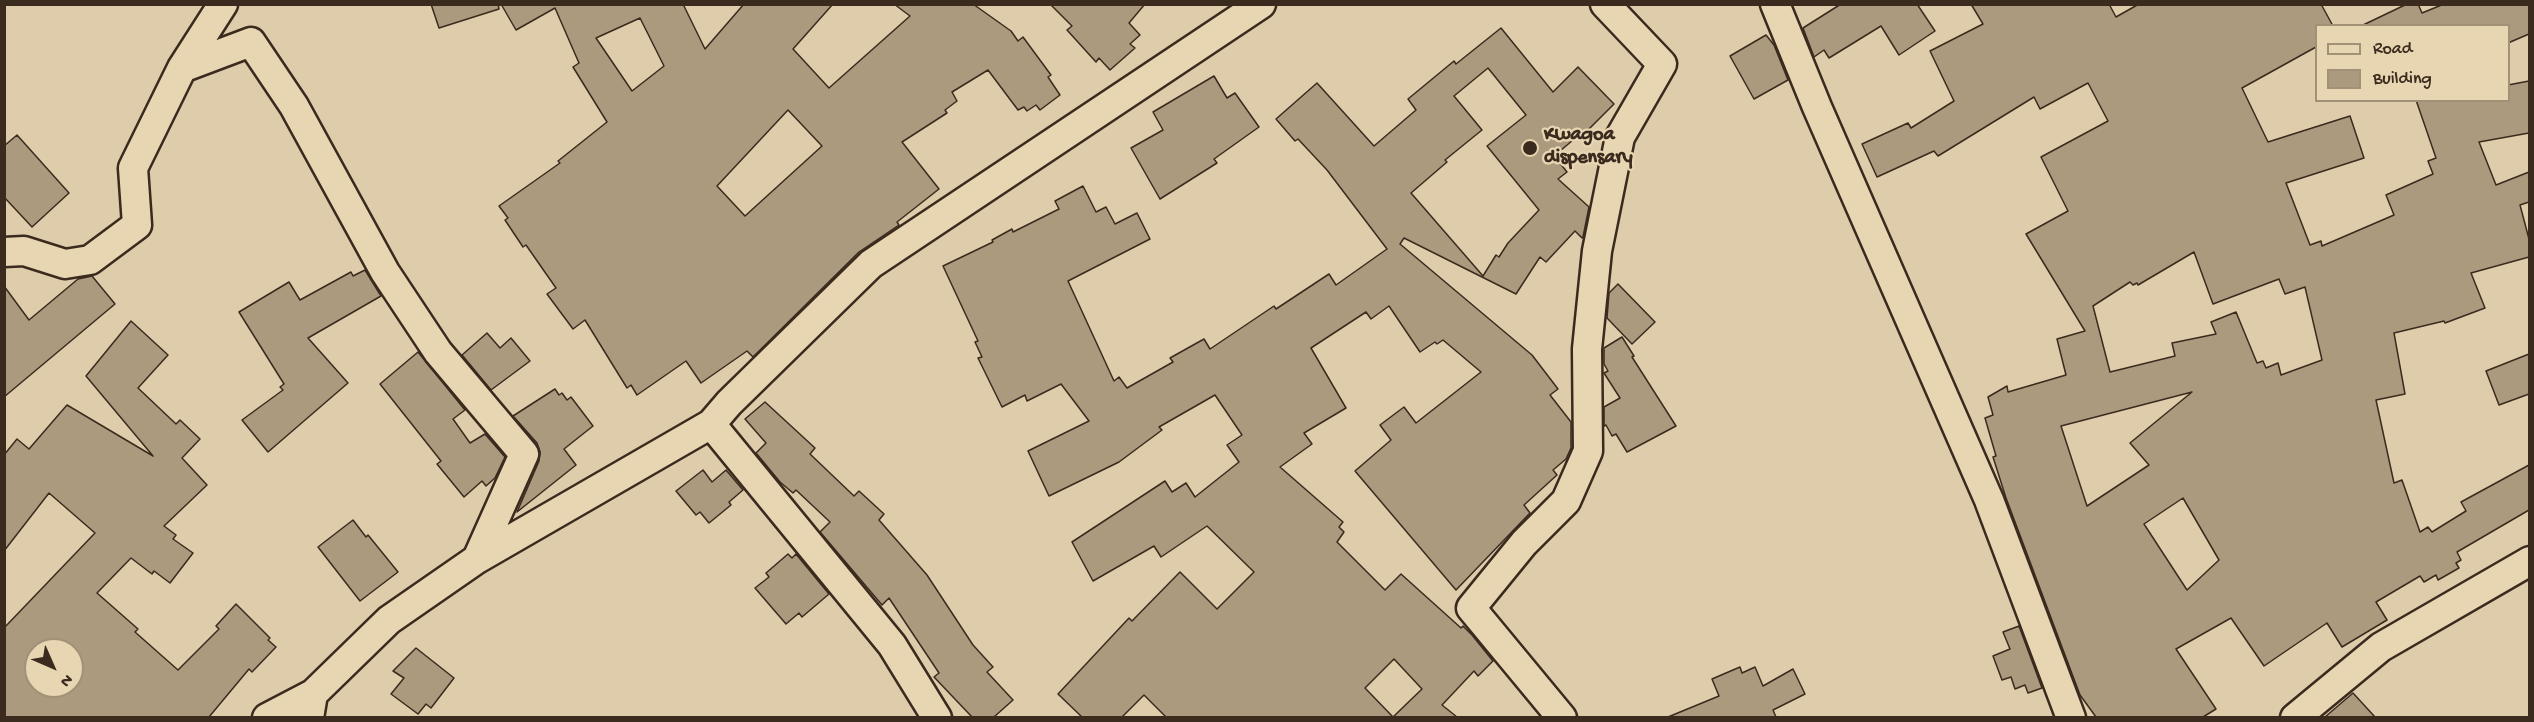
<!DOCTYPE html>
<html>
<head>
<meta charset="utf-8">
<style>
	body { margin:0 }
	#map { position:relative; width:2534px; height:722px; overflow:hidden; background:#deccaa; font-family:"Gochi Hand",sans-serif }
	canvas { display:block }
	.frame { position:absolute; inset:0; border:6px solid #3b2a1e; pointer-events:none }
	.legend { position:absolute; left:2315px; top:24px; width:195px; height:78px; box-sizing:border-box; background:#e8d6b3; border:2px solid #a39177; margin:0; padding:8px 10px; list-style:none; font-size:18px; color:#3b2a1e }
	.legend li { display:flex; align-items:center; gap:12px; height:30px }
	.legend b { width:30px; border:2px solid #a39177 }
	.north { position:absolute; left:24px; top:638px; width:60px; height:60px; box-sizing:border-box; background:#e8d6b3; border:2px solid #a39177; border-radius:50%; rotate:135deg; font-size:16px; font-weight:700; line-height:24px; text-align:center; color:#3b2a1e }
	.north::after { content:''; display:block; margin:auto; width:21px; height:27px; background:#3b2a1e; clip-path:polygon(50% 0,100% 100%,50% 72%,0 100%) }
</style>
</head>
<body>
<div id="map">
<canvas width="2534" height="722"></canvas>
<div class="frame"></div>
<ul class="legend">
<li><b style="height:8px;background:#e8d6b3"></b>Road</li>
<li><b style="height:16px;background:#ab9a7e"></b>Building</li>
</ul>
<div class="north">N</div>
</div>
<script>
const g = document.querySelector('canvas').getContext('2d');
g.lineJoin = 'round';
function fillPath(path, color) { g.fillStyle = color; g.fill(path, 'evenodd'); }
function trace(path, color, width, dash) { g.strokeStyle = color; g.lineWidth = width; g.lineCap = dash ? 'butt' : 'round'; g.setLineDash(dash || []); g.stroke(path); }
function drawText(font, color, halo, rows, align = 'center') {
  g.font = font + ' "Gochi Hand",sans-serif'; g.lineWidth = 4.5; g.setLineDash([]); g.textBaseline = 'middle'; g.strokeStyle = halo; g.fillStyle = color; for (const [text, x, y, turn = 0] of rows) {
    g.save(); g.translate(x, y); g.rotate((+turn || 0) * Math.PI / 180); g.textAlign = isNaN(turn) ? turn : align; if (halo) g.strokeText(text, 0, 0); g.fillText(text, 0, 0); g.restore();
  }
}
const building = new Path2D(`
	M431 4H498L499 9 439 28Z
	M501 4H683L705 49 744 4H833L793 49 829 88 910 16 894 4H973L1011 31 1018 41 1023 37 1051 75 1048 77 1060 95 1040 110 1036 105 1027 111 1024 107 1018 110 988 70 952 92 957 101 945 110 947 113 902 142 939 189 897 222 899 225 859 252 753 357 747 351 701 383 686 361 637 395 631 385 627 388 585 320 573 329 547 294 556 288 526 245 523 247 505 220 508 218 499 206 560 163 558 161 607 122 573 67 579 63 555 8 516 30ZM640 18 664 66 632 91 596 38ZM788 110 822 146 745 216 717 186Z
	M1050 4H1145L1129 23 1140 35 1130 44 1135 48 1110 70 1099 58 1096 62 1067 30 1072 26Z
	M1841 4H1917L1935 31 1899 55 1881 26 1829 58 1824 50 1814 57 1803 28Z
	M1971 4H2109L2116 17 2139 4H2321L2333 26H2316V47L2242 88 2268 142 2350 116 2364 158 2286 183 2310 245 2321 241 2322 246 2394 215 2386 195 2433 174 2428 161 2436 158 2416 100H2508V85L2529 81V133L2479 142 2496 185 2529 172V202L2520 205 2529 239V257L2471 273 2485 308 2445 323 2444 321 2394 333 2405 394 2376 400 2394 483 2402 480 2420 532 2428 527 2432 532 2466 511 2461 502 2529 465V510L2457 552 2461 560 2456 563 2459 568 2438 580 2436 575 2424 582 2420 576 2376 602 2387 620 2342 647 2327 623 2264 666 2231 618 2176 649 2216 709 2203 717H2096L2080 695 2006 498 1993 457 1996 456 1985 418 1993 415 1988 397 2007 386 2008 392 2066 375 2057 339 2085 331 2026 234 2068 211 2041 157 2108 121 2088 83 2040 109 2034 97 1938 156 1934 151 1877 177 1862 144 1908 123 1911 128 1954 101 1930 51 1983 24ZM2194 252 2213 304 2279 279 2285 294 2305 287 2322 360 2281 375 2278 363 2266 368 2263 361 2257 363 2236 312 2211 322 2216 334 2172 343 2175 356 2110 372 2093 306 2130 282 2133 285 2137 283 2138 285ZM2192 392 2130 443 2149 465 2087 506 2061 426ZM2183 498 2219 560 2187 590 2144 524Z
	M2407 4H2418L2422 13 2444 4H2529V34L2508 43V26H2361Z
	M1501 28 1553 92 1578 67 1614 104 1587 131 1585 130 1554 156 1567 172 1558 179 1589 207 1583 237 1582 238 1575 231 1546 262 1540 257 1516 294 1404 238 1400 244 1532 355 1558 389 1550 395 1571 422V448L1566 459 1553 470 1557 475 1524 505 1530 513 1456 590 1355 471 1391 440 1380 425 1404 407 1416 423 1481 372 1443 340 1437 344 1435 342 1420 352 1389 306 1371 319 1366 312 1311 348 1346 408 1304 433 1312 444 1280 467 1343 522 1339 527 1344 532 1337 542 1385 590 1401 574 1461 628 1463 626 1472 635 1493 661 1478 676 1474 671 1442 705 1457 717H1166L1144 695 1122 717H1082L1058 694 1129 618 1132 621 1180 572 1217 609 1254 572 1207 526 1161 557 1154 546 1093 581 1072 542 1165 481 1172 492 1186 483 1195 497 1239 462 1227 445 1242 435 1215 395 1159 427 1162 430 1119 462 1049 496 1028 451 1089 421 1061 384 1027 401 1025 395 1002 407 978 358 982 357 975 342 978 341 943 266 993 242 992 240 1012 229 1013 232 1059 209 1055 201 1083 186 1096 212 1106 207 1115 224 1137 213 1150 239 1068 281 1114 381 1119 377 1127 388 1173 362 1170 358 1204 339 1210 349 1274 306 1276 309 1329 274 1336 285 1387 249 1327 170 1298 139 1295 141 1276 119 1317 83 1374 146 1416 110 1408 99 1454 61 1456 64ZM1488 68 1526 115 1487 146 1539 210 1508 243 1499 257 1496 255 1483 276 1411 193 1447 162 1445 160 1482 130 1454 96ZM1394 659 1422 689 1393 717 1365 688Z
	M1766 35 1774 45 1788 80 1754 99 1730 56Z
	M1214 76 1227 98 1235 93 1259 127 1214 159 1217 163 1160 199 1131 148 1163 130 1153 112Z
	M17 135 69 193 32 227 4 197V146Z
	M365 270 381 296 308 338 348 383 268 452 242 420 283 390 280 387 284 384 239 312 289 282 300 300 351 272 353 276Z
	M92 276 115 304 4 397V286L29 320 78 279Z
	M1618 284 1655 322 1632 344 1607 318 1609 293Z
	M131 321 168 355 138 388 176 424 180 420 200 439 182 458 207 485 164 526 176 535 173 539 193 553 170 583 154 571 152 574 131 558 97 593 138 629 135 632 178 670 219 629 216 626 236 604 270 638 268 640 276 647 252 672 249 669 209 717H4V628L95 533 49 493 4 551V455L17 439 29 449 67 405 153 456 86 376ZM36 650H72V686H36Z
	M487 333 500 348 511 338 530 361 491 390 462 355Z
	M1622 337 1634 356 1632 357 1676 426 1627 452 1616 434 1612 436 1606 425 1604 426V407L1620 398 1604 373 1608 371 1604 364V348Z
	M418 352 465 410 453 419 470 443 485 434 505 457 495 478 486 486 482 481 464 497 437 464 441 461 380 384Z
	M2529 354V394L2499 405 2486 371Z
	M555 389 559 395 562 393 567 400 571 397 593 426 564 449 576 465 517 512 539 461 540 452 537 443 513 416Z
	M765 402 815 448 810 454 854 496 859 491 884 514 879 520 927 575 973 645 993 667 987 672 1013 700 994 717H972L934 677 939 673 889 598 882 605 820 532 830 522 796 490 793 493 780 482 756 453 766 443 745 419Z
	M703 470 712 482 726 470 743 490 729 502 731 505 709 523 700 512 696 515 676 491Z
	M353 520 366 537 368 535 398 572 360 601 318 547Z
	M788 554 792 558 796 554 829 594 802 617 799 613 786 624 755 588 769 577 766 573Z
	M2019 626 2042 688 2028 693 2025 685 2015 689 2011 677 2002 680 1993 656 2010 649 2003 632Z
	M416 648 454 678 431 708 426 704 418 714 391 694 404 678 393 671Z
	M1740 667 1742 673 1755 667 1763 686 1793 669 1805 694 1773 710 1776 717H1668L1719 696 1712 679Z
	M2353 693 2375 717H2325Z`);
const street = new Path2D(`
	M1775 4 1817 107 1989 500 2071 718
	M182 68 251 42 294 106 385 272 438 352 524 454 477 559
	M4 252 24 251 65 264 90 260 137 225 133 168 182 68 223 4
	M267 718 313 694
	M309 718 313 694 389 620 477 559 711 424
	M937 718 892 645 711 424 729 403 871 264 1261 4
	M1562 718 1471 608 1524 543 1566 501 1588 451 1587 349 1597 251 1620 137 1662 64 1605 4
	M2295 718 2381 647 2530 561`);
const markers = [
	[1530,148,8,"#3b2a1e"]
];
const poiNames = [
	["Kwagoa",1544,136],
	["dispensary",1544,159]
];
fillPath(building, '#ab9a7e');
trace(building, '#3b2a1e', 1.5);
trace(street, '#3b2a1e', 33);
trace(street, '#e8d6b3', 28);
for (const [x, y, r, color] of markers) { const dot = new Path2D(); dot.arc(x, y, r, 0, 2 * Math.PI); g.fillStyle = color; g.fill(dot); trace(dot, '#e8d6b3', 2); }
drawText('bold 20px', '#3b2a1e', '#e8d6b3', poiNames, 'left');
</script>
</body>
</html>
